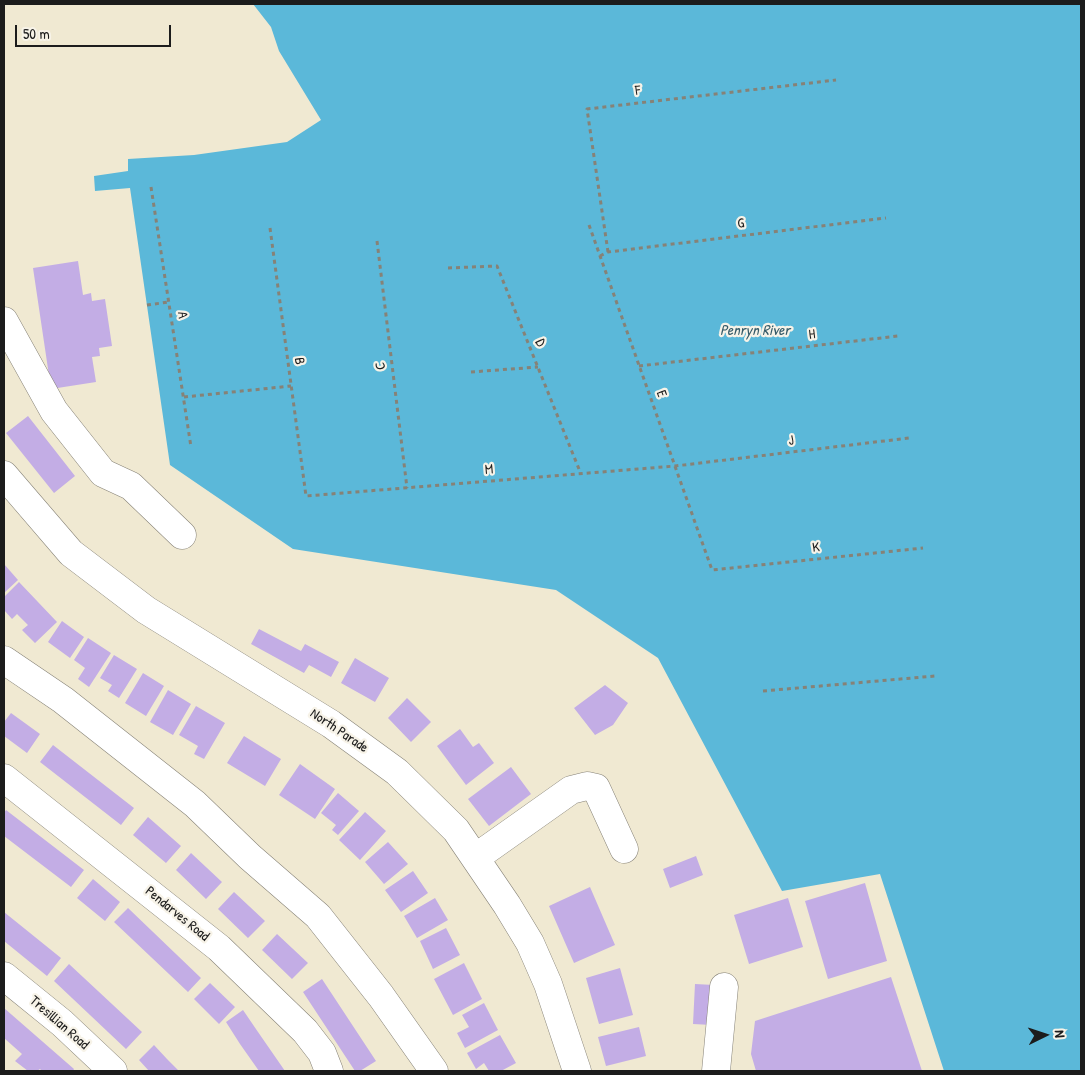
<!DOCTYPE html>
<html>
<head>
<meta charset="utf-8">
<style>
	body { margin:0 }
	#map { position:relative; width:1085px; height:1075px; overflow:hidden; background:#f0e9d2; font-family:"Patrick Hand",sans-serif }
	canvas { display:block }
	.frame { position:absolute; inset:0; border:5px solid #1c1c1c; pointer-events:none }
	.north { position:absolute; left:1020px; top:1010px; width:50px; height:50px; -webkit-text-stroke:4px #f7f3e8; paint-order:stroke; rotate:86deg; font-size:14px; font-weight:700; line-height:20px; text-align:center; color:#1c1c1c }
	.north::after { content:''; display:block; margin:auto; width:18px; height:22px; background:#1c1c1c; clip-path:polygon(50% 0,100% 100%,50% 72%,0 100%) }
	.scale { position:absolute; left:15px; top:25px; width:156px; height:22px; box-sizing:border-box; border:2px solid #1c1c1c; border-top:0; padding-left:6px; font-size:15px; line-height:18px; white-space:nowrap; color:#1c1c1c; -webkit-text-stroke:4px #f7f3e8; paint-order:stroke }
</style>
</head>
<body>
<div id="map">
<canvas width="1085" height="1075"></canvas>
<div class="frame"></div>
<div class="north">N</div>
<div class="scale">50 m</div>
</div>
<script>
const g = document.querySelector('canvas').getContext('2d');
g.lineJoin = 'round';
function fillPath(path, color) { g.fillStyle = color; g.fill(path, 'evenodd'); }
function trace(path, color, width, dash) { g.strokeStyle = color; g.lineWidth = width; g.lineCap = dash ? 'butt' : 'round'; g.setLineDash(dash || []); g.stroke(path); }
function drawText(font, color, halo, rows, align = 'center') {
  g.font = font + ' "Patrick Hand",sans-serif'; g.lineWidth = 4.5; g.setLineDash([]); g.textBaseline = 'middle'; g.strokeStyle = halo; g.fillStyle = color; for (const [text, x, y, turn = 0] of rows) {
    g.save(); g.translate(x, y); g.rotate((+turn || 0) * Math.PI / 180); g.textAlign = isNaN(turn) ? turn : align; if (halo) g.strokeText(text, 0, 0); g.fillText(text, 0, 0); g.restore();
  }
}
const water = new Path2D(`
	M253 4H1081V1071H944L880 874 782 891 658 658 556 590 293 549 170 465 130 188 95 191 94 176 128 171V159L194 155 287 142 321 120 279 51 271 27Z`);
const building = new Path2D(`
	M78 261 83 295 91 293 92 301 105 299 112 346 99 348 100 356 92 357 96 382 51 389 33 268Z
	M28 416 75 476 54 493 6 433Z
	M4 564 18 580 4 593Z
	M19 582 57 622 35 643 22 630 28 625 17 614 12 619 4 610V597Z
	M62 621 84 637 70 658 48 642Z
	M259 629 301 651 305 644 339 662 331 677 309 665 304 673 251 644Z
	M88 638 111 653 89 687 78 679 85 668 74 660Z
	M114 655 137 669 119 698 108 691 112 685 100 678Z
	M355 658 389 678 375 702 341 683Z
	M143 673 164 686 146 716 125 703Z
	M605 685 628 703 613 725 595 735 574 708Z
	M168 690 191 704 173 735 150 722Z
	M407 698 431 722 411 742 388 718Z
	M196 706 225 723 204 759 194 754 198 746 179 735Z
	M11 713 40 734 27 753 4 736V722Z
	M460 729 473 747 479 743 494 763 466 785 437 746Z
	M244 736 281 759 265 786 227 763Z
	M53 745 134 808 121 825 40 762Z
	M300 764 335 789 315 819 279 795Z
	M511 767 531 794 489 826 468 799Z
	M338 793 359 811 338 835 332 830 336 825 321 813Z
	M6 810 84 870 71 887 4 836V813Z
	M365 812 386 831 360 860 339 840Z
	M148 817 181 846 166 863 133 835Z
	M388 842 408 864 384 884 365 862Z
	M191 853 222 882 206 899 176 870Z
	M696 856 703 875 670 888 663 869Z
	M413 871 428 893 401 912 385 890Z
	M93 879 120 902 105 921 77 898Z
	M865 883 887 961 828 979 805 901Z
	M590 887 615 945 574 963 549 906Z
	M234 892 265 921 248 938 218 909Z
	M435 898 448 920 417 938 404 916Z
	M788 898 803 947 749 964 734 915Z
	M128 908 201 978 188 992 114 922Z
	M4 912 61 958 47 976 4 941Z
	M446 928 460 955 433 969 420 941Z
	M277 934 308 963 292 979 262 950Z
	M464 963 482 999 453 1015 434 979Z
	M69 964 142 1032 126 1049 54 981Z
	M620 968 633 1015 599 1024 586 978Z
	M891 977 922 1071H756L751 1054 755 1021Z
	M322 979 376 1061 360 1071H355L303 992Z
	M210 983 235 1007 219 1024 194 999Z
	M695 984 714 985 712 1025 693 1024Z
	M484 1003 498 1030 465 1048 457 1033 469 1027 462 1015Z
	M4 1008 74 1069 73 1071H42L40 1069 37 1071H28L15 1061 22 1054 4 1038Z
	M243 1010 258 1032 285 1071H259L240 1044 226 1022Z
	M639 1027 646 1056 606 1066 598 1037Z
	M500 1035 516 1063 501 1071H489L484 1063 476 1069 467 1053Z
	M154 1045 167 1059 179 1071H149L139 1060Z`);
const path = new Path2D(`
	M151 187 191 447
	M589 225 712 570 923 548
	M270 228 306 496 675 466 909 438
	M377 241 407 488
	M608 252 587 109 836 80
	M600 256 608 252 886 218
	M448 268 497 266 581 474
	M147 305 169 302
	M639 366 898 336
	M471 372 538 367
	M184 397 291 386
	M763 691 935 676`);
const minor = new Path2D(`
	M4 321 54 411 103 473 131 486 182 535
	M4 475 71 553 146 610 331 724 397 772 456 830 507 905 530 943 548 984 577 1071
	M4 660 63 700 195 804 250 857 318 916 381 996 434 1071
	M4 778 219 948 305 1031 322 1053 329 1071
	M475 858 571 790 587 786 596 788 624 849
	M4 976 62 1023 113 1071
	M716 1071 724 987`);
const streetNames = [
	["F",638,91,-7],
	["G",741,224,-7],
	["A",182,315,81],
	["H",812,335,-7],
	["D",540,343,68],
	["B",299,361,83],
	["C",381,366,-97],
	["E",661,394,70],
	["J",791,441,-7],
	["M",489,470,-5],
	["K",816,548,-6],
	["North Parade",339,731,34],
	["Pendarves Road",177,914,39],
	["Tresillian Road",59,1023,41]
];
const waterNames = [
	["Penryn River",755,331]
];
fillPath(water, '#5bb8d9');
fillPath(building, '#c3ade5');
trace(minor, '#868277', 29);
trace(path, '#868277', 3, [4, 4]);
trace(minor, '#fff', 28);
drawText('14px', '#1c1c1c', '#f7f3e8', streetNames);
drawText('italic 15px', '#355a68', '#f7f3e8', waterNames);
</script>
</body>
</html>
